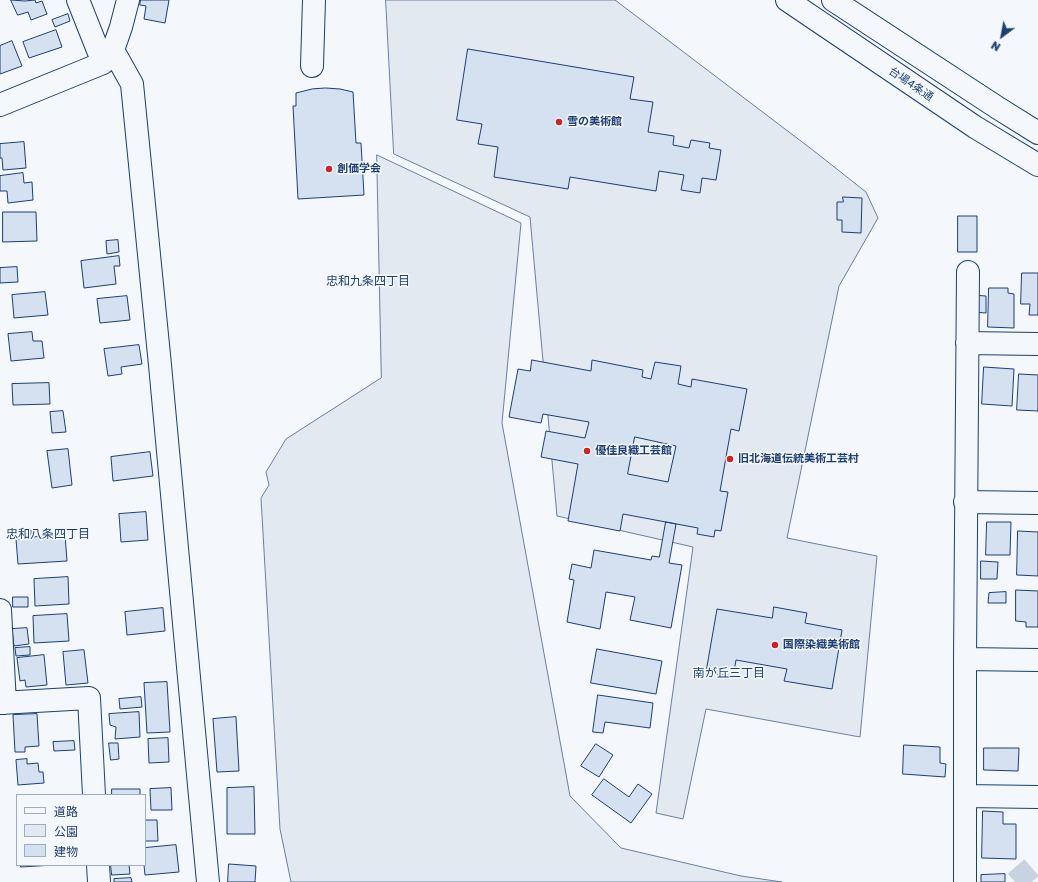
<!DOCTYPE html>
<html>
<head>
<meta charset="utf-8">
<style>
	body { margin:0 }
	#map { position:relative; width:1038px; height:882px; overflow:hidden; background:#f4f7fb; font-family:"Golos Text","Noto Sans JP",sans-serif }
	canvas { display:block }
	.legend { position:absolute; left:16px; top:794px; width:130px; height:72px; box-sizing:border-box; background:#f4f7fb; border:1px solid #9eadc5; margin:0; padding:5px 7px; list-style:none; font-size:12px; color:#1d3f73 }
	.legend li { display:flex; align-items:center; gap:8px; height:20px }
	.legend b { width:20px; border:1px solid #9eadc5 }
	.north { position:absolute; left:982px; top:16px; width:40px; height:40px; -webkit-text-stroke:3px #f4f7fb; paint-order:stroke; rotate:212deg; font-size:11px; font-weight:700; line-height:16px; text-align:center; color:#1d3f73 }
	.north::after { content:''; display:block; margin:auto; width:14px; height:18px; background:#1d3f73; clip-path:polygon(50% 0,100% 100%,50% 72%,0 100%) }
</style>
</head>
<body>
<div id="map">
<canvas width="1038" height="882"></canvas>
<ul class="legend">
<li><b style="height:5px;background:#f4f7fb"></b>道路</li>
<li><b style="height:11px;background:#e3e9f0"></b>公園</li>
<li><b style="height:11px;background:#d5e0f0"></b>建物</li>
</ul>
<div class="north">N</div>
</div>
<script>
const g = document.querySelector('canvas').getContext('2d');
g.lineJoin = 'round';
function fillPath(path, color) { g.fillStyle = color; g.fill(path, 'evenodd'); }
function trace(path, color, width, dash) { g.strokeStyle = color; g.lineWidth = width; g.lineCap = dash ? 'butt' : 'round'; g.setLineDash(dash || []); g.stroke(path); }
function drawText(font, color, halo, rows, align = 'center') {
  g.font = font + ' "Golos Text","Noto Sans JP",sans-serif'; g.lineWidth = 3; g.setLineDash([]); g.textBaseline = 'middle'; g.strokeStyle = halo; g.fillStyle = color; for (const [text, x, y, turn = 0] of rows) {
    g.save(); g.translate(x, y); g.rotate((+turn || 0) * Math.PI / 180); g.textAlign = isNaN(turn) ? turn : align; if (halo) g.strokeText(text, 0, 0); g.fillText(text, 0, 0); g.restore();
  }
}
const green = new Path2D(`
	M386 0H615L814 151 866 192 878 218 839 286 787 538 877 556 860 737 706 709 683 819 656 813 693 547 557 516 530 217 394 154Z
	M377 155 521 223 502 423 570 796 621 848 741 876 782 882H291L280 829 261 498 269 485 266 472 286 439 381 378Z`);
const building = new Path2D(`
	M11 0 25 1 35 0 36 3 42 1 47 14 31 20 28 12 18 15Z
	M141 0H169L165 23 144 19 146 6 140 5Z
	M68 14 70 21 55 27 52 20Z
	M56 30 62 47 29 58 23 42Z
	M12 41 22 66 0 74V46Z
	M468 49 634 77 630 99 653 102 648 132 674 136 673 145 689 148 691 140 710 143 709 148 721 150 716 180 702 178 700 193 681 190 684 175 659 171 656 191 570 177 568 189 494 177 498 147 478 144 482 124 457 120Z
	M326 88 340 89 353 92 356 143H361L364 195 298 199 293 106H296V93L312 89Z
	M24 142 26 168 3 170 2 158H0V144Z
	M23 173 24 183 32 182 33 200 8 203 7 191H0V176Z
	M843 197 862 198 861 233 842 232V220H837V202H843Z
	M3 212H36L37 241 3 242Z
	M958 216H977V252H958Z
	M118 240 119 252 107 254 106 241Z
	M119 256 120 266H114L116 284 84 288 81 261Z
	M17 267 18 282 0 283V268Z
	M1022 273H1038V315H1029L1030 304H1021Z
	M989 288H1008V293L1014 294V328L988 327Z
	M45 292 48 315 14 318 12 295Z
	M972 295 986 296V313L972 312Z
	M127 296 130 320 100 323 97 299Z
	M32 332 33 341H42L44 358 11 361 8 334Z
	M139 345 142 364 121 367 122 374 108 376 104 349Z
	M532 360 591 371 592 360 643 370 642 377 651 379 655 362 681 366 678 384 691 387 692 379 747 389 739 431 731 429 720 491 728 492 721 531 715 530 714 537 697 534 698 528 623 514 620 531 568 521 578 464 541 457 546 431 585 438 589 422 543 414 541 423 509 417 518 369 530 371ZM635 437 676 446 668 482 628 474Z
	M984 367 1014 369 1012 406 982 404Z
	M1019 374 1038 375V411L1017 410Z
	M49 383 50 404 13 405 12 384Z
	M63 411 66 432 52 433 50 412Z
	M68 449 72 485 52 488 47 451Z
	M150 452 153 476 113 481 111 457Z
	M146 512 148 540 121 542 119 514Z
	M666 522 676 524 669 563 682 565 671 628 630 620 635 597 606 592 600 629 567 622 574 580 569 579 572 564 591 568 594 550 651 560 652 556 659 557Z
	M987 522H1011L1010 555H986Z
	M21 530H31V537L65 535 67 561 18 564 16 539H21Z
	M1018 531 1038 532V576L1017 575Z
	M981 561 998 562 997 579H981Z
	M68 577 69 604 35 606 34 579Z
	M1016 590 1038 591V627H1026V622L1016 621Z
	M1006 592V603H988L989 593Z
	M13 597H28V607H13Z
	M774 607 807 613 805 623 842 630 832 689 784 681 787 669 736 660 733 677 706 672 717 609 772 618Z
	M163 608 165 631 127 635 125 612Z
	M67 614 69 641 34 643 33 616Z
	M27 628 29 644 14 646 12 629Z
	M30 647V655L16 656 15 648Z
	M597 649 662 661 656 694 591 683Z
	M84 650 88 683 66 685 63 652Z
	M44 655 47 685 26 687 25 680 20 681 17 658Z
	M167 682 170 732 147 733 144 683Z
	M598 695 653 703 650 728 605 722 603 733 593 732Z
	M141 697 142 707 120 709 119 699Z
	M139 712 140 737 115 739 116 727 110 725 109 714Z
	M37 714 39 746 25 747V752H15L13 715Z
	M236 717 239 771 217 772 213 719Z
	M168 738 169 762 149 763 148 739Z
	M74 741 75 750 54 751 53 742Z
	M109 743H118L119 759 111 760Z
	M596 744 613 755 599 777 581 766Z
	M904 745 940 747V763L946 764 945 777 903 774Z
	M984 748H1019L1018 771 984 770Z
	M27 759V764L38 763 39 772H43L44 783 18 785 16 760Z
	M604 779 629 797 638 784 652 794 631 823 592 795Z
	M254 787 255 834H227V788Z
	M171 788 172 810H151L150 789Z
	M112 789H140V795H112Z
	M983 811 1003 812V824H1016V859L982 858Z
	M145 820H157L158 841H145Z
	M176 845 179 872 145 875 144 865H145V848Z
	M229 864 256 866 255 882H228Z
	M21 865H54L21 867Z
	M111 865H129L130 874 112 875Z
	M1005 874V882H981V875Z
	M131 878 132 882H114V879Z`);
const highwayTunnel = new Path2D(`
	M1015 882 1038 862`);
const minor = new Path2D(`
	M78 0 103 63
	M113 50 132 84 160 365 208 882
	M312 66 314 0
	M0 105 103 63 113 50 121 27 128 0
	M967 343 1038 344
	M965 502 1038 503
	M0 610 5 703
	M965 659 1038 660
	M0 703 89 698 94 795
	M966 796 1038 797
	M98 865 99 882
	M965 882V659L968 272`);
const highway = new Path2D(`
	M787 0 975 127 1038 165
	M833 0 998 108 1038 133`);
const markers = [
	[559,122,4,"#c62828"],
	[329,169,4,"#c62828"],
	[587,451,4,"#c62828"],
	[730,459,4,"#c62828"],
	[775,645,4,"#c62828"]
];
const streetNames = [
	["台場4条通",911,84,34]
];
const poiNames = [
	["雪の美術館",567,122],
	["創価学会",337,169],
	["優佳良織工芸館",595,451],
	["旧北海道伝統美術工芸村",738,459],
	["国際染織美術館",783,645]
];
const neighbourhoodNames = [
	["忠和九条四丁目",368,281],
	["忠和八条四丁目",48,534],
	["南が丘三丁目",729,673]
];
fillPath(green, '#e3e9f0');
trace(green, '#687fa3', 1);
fillPath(building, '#d5e0f0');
trace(building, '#1d3f73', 1);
trace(highwayTunnel, '#c9d2e0', 22, [22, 11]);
trace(minor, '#1d3f73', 24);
trace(highway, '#1d3f73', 24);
trace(minor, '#f4f7fb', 22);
trace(highway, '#f4f7fb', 22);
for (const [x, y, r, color] of markers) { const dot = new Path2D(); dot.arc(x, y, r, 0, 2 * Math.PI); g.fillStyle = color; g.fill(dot); trace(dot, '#f4f7fb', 1.5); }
drawText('11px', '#1d3f73', '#f4f7fb', streetNames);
drawText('bold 11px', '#1d3f73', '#f4f7fb', poiNames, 'left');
drawText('12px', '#1d3f73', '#f4f7fb', neighbourhoodNames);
</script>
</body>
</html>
